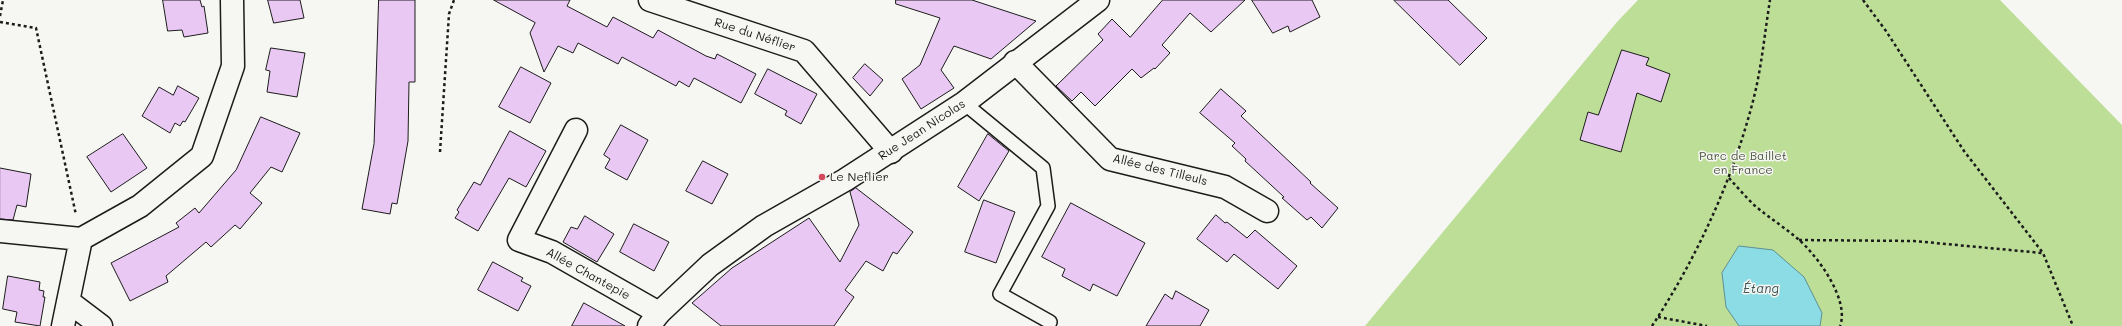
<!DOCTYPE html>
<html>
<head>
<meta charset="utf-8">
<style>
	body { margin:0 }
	canvas { display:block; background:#f6f6f2 }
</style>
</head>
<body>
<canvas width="2122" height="326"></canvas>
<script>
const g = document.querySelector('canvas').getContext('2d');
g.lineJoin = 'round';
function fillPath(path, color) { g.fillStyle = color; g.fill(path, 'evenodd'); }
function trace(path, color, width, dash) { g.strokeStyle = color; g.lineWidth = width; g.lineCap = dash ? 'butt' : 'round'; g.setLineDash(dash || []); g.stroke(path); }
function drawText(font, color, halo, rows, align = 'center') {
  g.font = font + ' Mali,sans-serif'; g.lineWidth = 3; g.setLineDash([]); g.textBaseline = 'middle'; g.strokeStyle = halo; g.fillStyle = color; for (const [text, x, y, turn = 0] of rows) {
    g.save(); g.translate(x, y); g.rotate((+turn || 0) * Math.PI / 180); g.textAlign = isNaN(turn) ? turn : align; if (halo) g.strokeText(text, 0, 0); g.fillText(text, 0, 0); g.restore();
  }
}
const green = new Path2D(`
	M1638 0H2000L2122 125V326H1365L1617 22Z`);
const water = new Path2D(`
	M1739 246 1773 250 1804 277 1822 313 1820 326H1739L1726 307 1722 273Z`);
const building = new Path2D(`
	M163 0H200L202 7 204 6 208 33 184 37 182 30 168 31Z
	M268 0H300L304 18 274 23Z
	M379 0H415V82H409L408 141 397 204 392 203 390 214 362 209 374 144Z
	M494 0H570L567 6 607 27 613 17 653 38 658 30 706 56 715 59 717 54 756 74 741 103 694 78 689 87 679 81 676 86 622 57 618 64 578 43 573 53 558 46 544 72 530 33 535 23Z
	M896 0H972L1036 21 991 59 954 46 941 70 954 88 921 109 902 79 920 65 940 18 896 4Z
	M1163 0H1245L1211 32 1190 13 1162 45 1170 53 1155 69 1154 68 1141 78 1132 69 1095 106 1081 92 1072 101 1056 86 1103 40 1098 34 1112 19 1130 37Z
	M1252 0H1312L1320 17 1290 32 1288 26 1273 33Z
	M1394 0H1448L1487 38 1460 65Z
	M271 48 305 53 297 97 267 92 270 71 266 70Z
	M1622 50 1649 58 1646 65 1670 74 1661 102 1637 93 1621 152 1580 140 1588 112 1598 115Z
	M865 64 883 80 870 96 853 78Z
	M521 67 551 83 530 123 499 107Z
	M768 69 817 94 801 124 785 115 787 111 755 94Z
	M178 86 199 98 185 122 183 121 180 126 175 123 170 133 142 116 159 87 173 95Z
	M1221 89 1246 111 1241 116 1311 182 1310 183 1338 208 1322 228 1311 217 1307 220 1282 198 1284 197 1245 161 1246 159 1232 146 1235 143 1200 113Z
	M261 117 300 133 282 172 271 167 250 193 262 203 240 229 235 225 211 247 206 242 166 276 168 282 130 301 111 263 179 227 176 223 195 208 199 213 236 170Z
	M621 125 648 140 627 180 605 168 610 159 604 155Z
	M510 131 546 151 526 187 509 178 478 231 455 218 459 212 457 210 474 182 480 185Z
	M123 134 147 168 111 192 87 157Z
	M988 134 1009 151 979 201 958 187Z
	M703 161 728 174 712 204 686 191Z
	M0 168 31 174 26 207 17 205 13 220 0 219Z
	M856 188 913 232 897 254 893 252 883 271 866 261 845 290 854 297 834 326H721L692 303 732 268 809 218 840 262 859 225 850 192Z
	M984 200 1015 212 996 263 965 252Z
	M1071 203 1145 243 1117 296 1093 284 1090 291 1062 276 1065 269 1042 257Z
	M1216 215 1225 223 1227 222 1247 238 1255 230 1297 266 1278 289 1234 254 1227 262 1197 239Z
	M585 216 614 234 597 262 563 242 571 227 577 229Z
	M634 224 669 242 654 271 620 252Z
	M493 262 523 278 521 281 531 286 518 311 478 290Z
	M8 276 40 282 39 290 44 291 43 297H45L40 326 15 322 17 312 3 309Z
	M1176 291 1209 310 1200 326H1146L1165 294 1172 299Z
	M584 303 625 326H572Z`);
const path = new Path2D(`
	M1863 0 1886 31 1964 151 2043 253 2073 326
	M0 16 3 0
	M0 22 36 28 76 215
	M440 152 449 14 454 0
	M1729 178C1737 187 1745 196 1754 205 1768 217 1784 227 1798 239 1817 255 1850 300 1840 326
	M1799 240 1914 241 2042 253
	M1658 317 1707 326
	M1652 326C1698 256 1735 175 1755 93 1762 63 1765 31 1770 0`);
const lane = new Path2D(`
	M964 103 1043 168 1048 206 1000 294 1050 322`);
const street = new Path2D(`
	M650 0 804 51 891 152
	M1015 62 1110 159 1225 187 1267 211
	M576 130 519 240 552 252 659 313
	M0 231 81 239 140 206 202 156 233 66 232 0
	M68 301 101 326
	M63 326 81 239`);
const secondary = new Path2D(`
	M649 326 659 313 710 265 764 226 845 180 964 103 1098 0`);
const markers = [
	[822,177,4,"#d1495b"]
];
const streetNames = [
	["Rue du Néflier",755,35,18],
	["Rue Jean Nicolas",922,130,-33],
	["Allée des Tilleuls",1160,170,14],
	["Allée Chantepie",588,274,29]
];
const parkNames = [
	["Parc de Baillet",1743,156],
	["en France",1743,170]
];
const poiNames = [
	["Le Neflier",830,177]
];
const waterNames = [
	["Étang",1761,289]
];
fillPath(green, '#bdde97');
fillPath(water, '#8bdce4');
trace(water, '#5f8f94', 1);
fillPath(building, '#eac8f4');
trace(building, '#1c1c1c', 1);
trace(lane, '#1c1c1c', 16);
trace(street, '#1c1c1c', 25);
trace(secondary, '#1c1c1c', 25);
trace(path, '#1c1c1c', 2.5, [3, 3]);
trace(lane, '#f6f6f2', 13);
trace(street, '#f6f6f2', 22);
trace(secondary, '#f6f6f2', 22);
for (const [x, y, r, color] of markers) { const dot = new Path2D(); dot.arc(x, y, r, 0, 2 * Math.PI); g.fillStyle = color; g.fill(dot); trace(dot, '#f6f6f2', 1.5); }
drawText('12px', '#1c1c1c', '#f6f6f2', streetNames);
drawText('12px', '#4c5641', '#f6f6f2', parkNames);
drawText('12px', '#1c1c1c', '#f6f6f2', poiNames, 'left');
drawText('italic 13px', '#3d5658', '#f6f6f2', waterNames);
</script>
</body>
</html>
